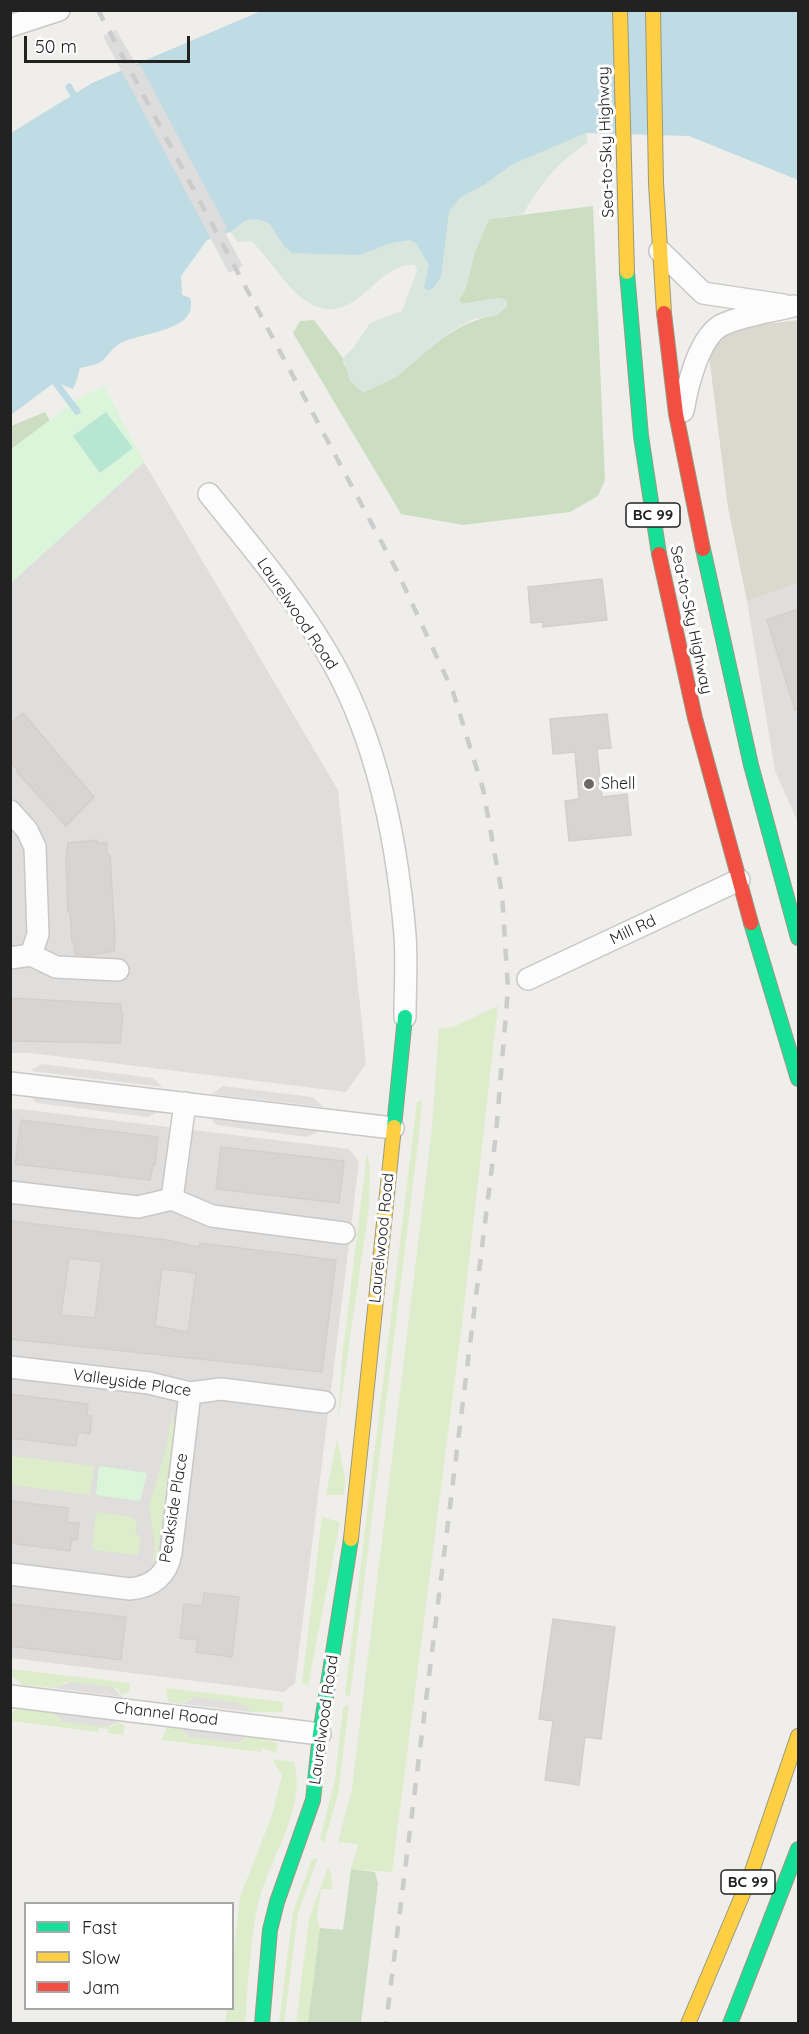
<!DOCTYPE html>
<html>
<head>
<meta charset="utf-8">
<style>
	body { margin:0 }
	#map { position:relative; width:809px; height:2034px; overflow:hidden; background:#f0eeeb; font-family:Quicksand,sans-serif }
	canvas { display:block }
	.frame { position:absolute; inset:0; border:12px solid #222; pointer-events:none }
	.legend { position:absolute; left:24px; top:1902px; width:210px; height:108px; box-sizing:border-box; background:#fff; border:2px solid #a7a7a7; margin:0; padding:8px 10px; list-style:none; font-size:18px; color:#222 }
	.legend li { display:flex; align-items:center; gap:12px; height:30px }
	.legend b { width:30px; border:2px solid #a7a7a7 }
	.scale { position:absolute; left:24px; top:36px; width:166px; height:27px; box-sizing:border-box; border:3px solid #222; border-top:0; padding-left:8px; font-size:18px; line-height:21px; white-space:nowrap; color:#222; -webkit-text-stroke:4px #fff; paint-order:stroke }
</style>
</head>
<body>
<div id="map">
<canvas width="809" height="2034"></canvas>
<div class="frame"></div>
<ul class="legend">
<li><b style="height:8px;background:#16e098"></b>Fast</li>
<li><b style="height:8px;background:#ffcf43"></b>Slow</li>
<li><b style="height:8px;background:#f24e42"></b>Jam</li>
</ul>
<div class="scale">50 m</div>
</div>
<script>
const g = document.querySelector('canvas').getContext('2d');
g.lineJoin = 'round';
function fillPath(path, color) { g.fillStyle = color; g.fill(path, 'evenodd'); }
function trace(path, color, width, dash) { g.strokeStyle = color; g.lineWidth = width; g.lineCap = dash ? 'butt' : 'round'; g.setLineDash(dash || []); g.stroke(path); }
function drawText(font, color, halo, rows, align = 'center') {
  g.font = font + ' Quicksand,sans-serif'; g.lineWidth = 6; g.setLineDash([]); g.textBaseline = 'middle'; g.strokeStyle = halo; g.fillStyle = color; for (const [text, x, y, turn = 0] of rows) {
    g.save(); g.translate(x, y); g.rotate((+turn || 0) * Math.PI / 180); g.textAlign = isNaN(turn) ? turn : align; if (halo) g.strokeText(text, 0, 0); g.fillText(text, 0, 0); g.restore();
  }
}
const residential = new Path2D(`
	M144 462 338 790 366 1064 346 1092 31 1053H11L10 583Z
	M798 583V822L775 771 747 601Z
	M20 1109 349 1149 359 1162 295 1683 284 1692 11 1658 10 1110Z`);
const construction = new Path2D(`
	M798 320V583L747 601 728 508 706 332Z`);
const grass = new Path2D(`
	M498 1006 462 1323 392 1872 351 1869 358 1844 338 1842 352 1788 432 1128 439 1028 453 1027Z
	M422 1100 419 1135 350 1697 345 1694 417 1102Z
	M367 1153 370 1166 369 1207 338 1422 342 1359Z
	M172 1412 174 1428 158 1554 153 1566 155 1546 149 1506 167 1445Z
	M337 1439 345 1477 344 1495H326Z
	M11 1456 94 1466 90 1495 11 1485Z
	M96 1512 131 1517 137 1522 135 1532 141 1538 138 1555 92 1550Z
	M322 1517 340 1522 308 1685 302 1683Z
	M11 1669 130 1683 129 1692 122 1695 117 1688 66 1682 54 1688 23 1685 11 1675Z
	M166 1688 283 1702 282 1712H252L192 1698 183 1704 168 1702Z
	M349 1705 338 1794 324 1843 320 1839 335 1780 343 1707Z
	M18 1708 52 1712 60 1720 111 1727 118 1722 125 1726 123 1735 108 1733V1729L99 1728 98 1732 11 1721V1713Z
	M167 1726 179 1728 187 1736 238 1743 251 1736 278 1743 276 1753 262 1748 261 1752 162 1740Z
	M272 1759 294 1762C307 1810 269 1858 258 1904 250 1943 248 1984 245 2023H225L227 2009 232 2008 233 1959 240 1897 271 1818 282 1776Z
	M318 1858 298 1914 284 2023H279L293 1912 312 1859Z
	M328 1867 331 1872 332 1889H321L317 1919 320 1928 308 2023H296L309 1919Z`);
const forest = new Path2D(`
	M593 206 605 480 598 496 570 512 463 525 401 514 293 333 300 321 314 320 343 358 344 365 396 377C430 349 453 322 497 315L500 298 462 304 459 300 466 287 475 251 489 219Z
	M45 412 53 426 11 462V426Z
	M351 1869 375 1872 378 1884 361 2023H308L320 1928 343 1930Z`);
const wetland = new Path2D(`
	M586 133 588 143C559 160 540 185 523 214L489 219 475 251 466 287 459 300 462 304 500 298 507 300V307L497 315 474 319 451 331 396 377 363 393 350 381 343 358 354 347 370 323 402 311 417 271 415 265C378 260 358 326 313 305 287 292 272 260 251 241L237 242 231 232 207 240 181 276 182 295 190 298C200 332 138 332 119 344 112 348 108 356 102 361 97 365 87 366 80 368L76 386 69 379 191 226Z`);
const park = new Path2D(`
	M104 386 144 462 11 583V449L81 397Z
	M99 1466 147 1473 140 1501 96 1495Z`);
const pitch = new Path2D(`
	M106 412 133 448 100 473 73 436Z`);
const parking = new Path2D(`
	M42 1064 153 1078 163 1087 30 1071Z
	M223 1086 312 1097 324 1107 211 1094Z
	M29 1095 162 1110 148 1117 37 1103Z
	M209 1116 321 1130 307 1137 216 1125Z
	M110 1389 158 1397 156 1415 108 1410Z
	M217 1458 318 1472 310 1531 209 1520Z
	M90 1552 139 1558 136 1577 87 1573Z
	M69 1682 113 1687 122 1697 54 1688Z
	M195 1697 240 1703 252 1712 183 1704Z
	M52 1712 119 1721 108 1727 63 1722Z
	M179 1728 248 1736 238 1743 190 1737Z`);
const water = new Path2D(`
	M261 11H798V180L689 136 586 133 513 164 485 184 461 197 449 211 441 277 432 289 427 290 424 287 429 265 416 243 410 240 391 243 360 255 292 253 284 246 269 223 258 219 246 220 231 231 207 240 181 276 182 295 190 298C200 332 138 332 119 344 112 348 108 356 102 361 97 365 87 366 80 368L73 389 55 382 11 415V133L92 83Z`);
const pier = new Path2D(`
	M116 30 137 66 140 65 227 228 224 231 243 266 229 273 103 36Z`);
const stream = new Path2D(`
	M69 87 73 94
	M55 382 77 411`);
const building = new Path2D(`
	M602 579 607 620 543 627V622L531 623 528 587Z
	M798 609V709L795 710 767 620Z
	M23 713 94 797 66 826 16 771 18 770 10 762V724Z
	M607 714 611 748 597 749 602 797 627 794 631 835 569 841 565 801 579 799 575 752 553 754 550 719Z
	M97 840V843H107V855H110L115 938 114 951 86 956 75 954 74 942H72L70 912H68L66 859 68 843Z
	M10 998 121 1004V1014H123L120 1043 10 1041Z
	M21 1120 158 1137 155 1165 153 1164 150 1180 15 1164Z
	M221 1147 344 1161 339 1203 216 1189Z
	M10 1221 166 1240 199 1247 200 1243 336 1260 322 1372 10 1339ZM69 1258 102 1262 95 1318 61 1315ZM162 1269 196 1273 188 1332 155 1326Z
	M10 1394 88 1404 87 1416H92L90 1434 78 1432 76 1446 10 1438Z
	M10 1501 68 1508 67 1522 79 1523 77 1540 72 1539 70 1551 10 1543Z
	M204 1593 239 1597 232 1657 196 1652 198 1640 180 1638 184 1604 202 1606Z
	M10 1604 126 1617 121 1660 10 1646Z
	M553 1619 615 1627 601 1739 585 1737 579 1785 545 1780 553 1721 539 1719Z`);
const street = new Path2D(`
	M10 26 59 10
	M660 251 703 293 783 305
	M683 411C687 388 699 334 724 324 745 315 770 312 793 306
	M209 494C249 544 293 595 326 651 376 734 397 839 405 935 407 962 405 990 405 1017
	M10 811 27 830 35 847 38 934 31 955
	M10 958 31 955 56 967 118 970
	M528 979 739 880
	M10 1083 393 1128
	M10 1192 138 1207 172 1199 185 1103
	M172 1199 212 1216 344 1233
	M10 1367 149 1383 190 1393 221 1389 324 1402
	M10 1574 130 1589C153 1587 167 1575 171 1553L190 1393
	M10 1696 320 1734`);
const fast = new Path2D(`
	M627 272 641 436 659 554
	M703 549 751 765 798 938
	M751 923 798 1079
	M394 1127 405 1017
	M262 2024 270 1930 277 1902 313 1800 320 1734 351 1539
	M730 2024 798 1849`);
const slow = new Path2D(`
	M620 10 627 272
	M653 10 656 183 664 313
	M351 1539 394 1127
	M688 2024 750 1877 798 1736`);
const jam = new Path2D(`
	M664 313 676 414 703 549
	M659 554 695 718 751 923`);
const rail = new Path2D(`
	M98 10 398 573 453 692 483 789 502 894 508 989 496 1134 386 2024`);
const markers = [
	[589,784,6,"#6a6968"]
];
const shields = [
	[653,515,54],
	[748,1882,54]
];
const shieldNames = [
	["BC 99",653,515],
	["BC 99",748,1882]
];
const streetNames = [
	["Sea-to-Sky Highway",606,142,-92],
	["Laurelwood Road",297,614,56],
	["Sea-to-Sky Highway",691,620,78],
	["Mill Rd",633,930,-25],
	["Laurelwood Road",382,1238,-84],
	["Valleyside Place",132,1383,8],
	["Peakside Place",174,1508,-81],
	["Channel Road",166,1714,7],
	["Laurelwood Road",324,1720,-82]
];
const poiNames = [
	["Shell",601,784]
];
fillPath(residential, '#dfdedc');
fillPath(construction, '#d9d9cd');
fillPath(grass, '#ddeccb');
fillPath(forest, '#cbdec1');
fillPath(wetland, '#d9e6de');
fillPath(park, '#daf5da');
fillPath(pitch, '#b7e6d2');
fillPath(parking, '#e0dfde');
fillPath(water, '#bfdbe3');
fillPath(pier, '#dedddd');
trace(stream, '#bfdbe3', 7);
fillPath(building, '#d7d4d2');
trace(building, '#d3d0cc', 1.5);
trace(street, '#c9c8c7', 24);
trace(fast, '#999a82', 16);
trace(slow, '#999a82', 16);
trace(jam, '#999a82', 16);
trace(street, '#fdfcfc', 21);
trace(fast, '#16e098', 14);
trace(slow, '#ffcf43', 14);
trace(jam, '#f24e42', 14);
trace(rail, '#ccc', 4.5, [12, 12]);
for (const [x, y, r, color] of markers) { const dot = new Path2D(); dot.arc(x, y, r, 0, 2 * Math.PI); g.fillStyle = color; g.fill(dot); trace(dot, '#fff', 2); }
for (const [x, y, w] of shields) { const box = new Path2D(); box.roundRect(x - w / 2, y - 12, w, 24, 4.5); g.fillStyle = '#fff'; g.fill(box); trace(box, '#222', 1.5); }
drawText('bold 15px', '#222', null, shieldNames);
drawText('16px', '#222', '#fff', streetNames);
drawText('16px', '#222', '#fff', poiNames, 'left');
</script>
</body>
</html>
